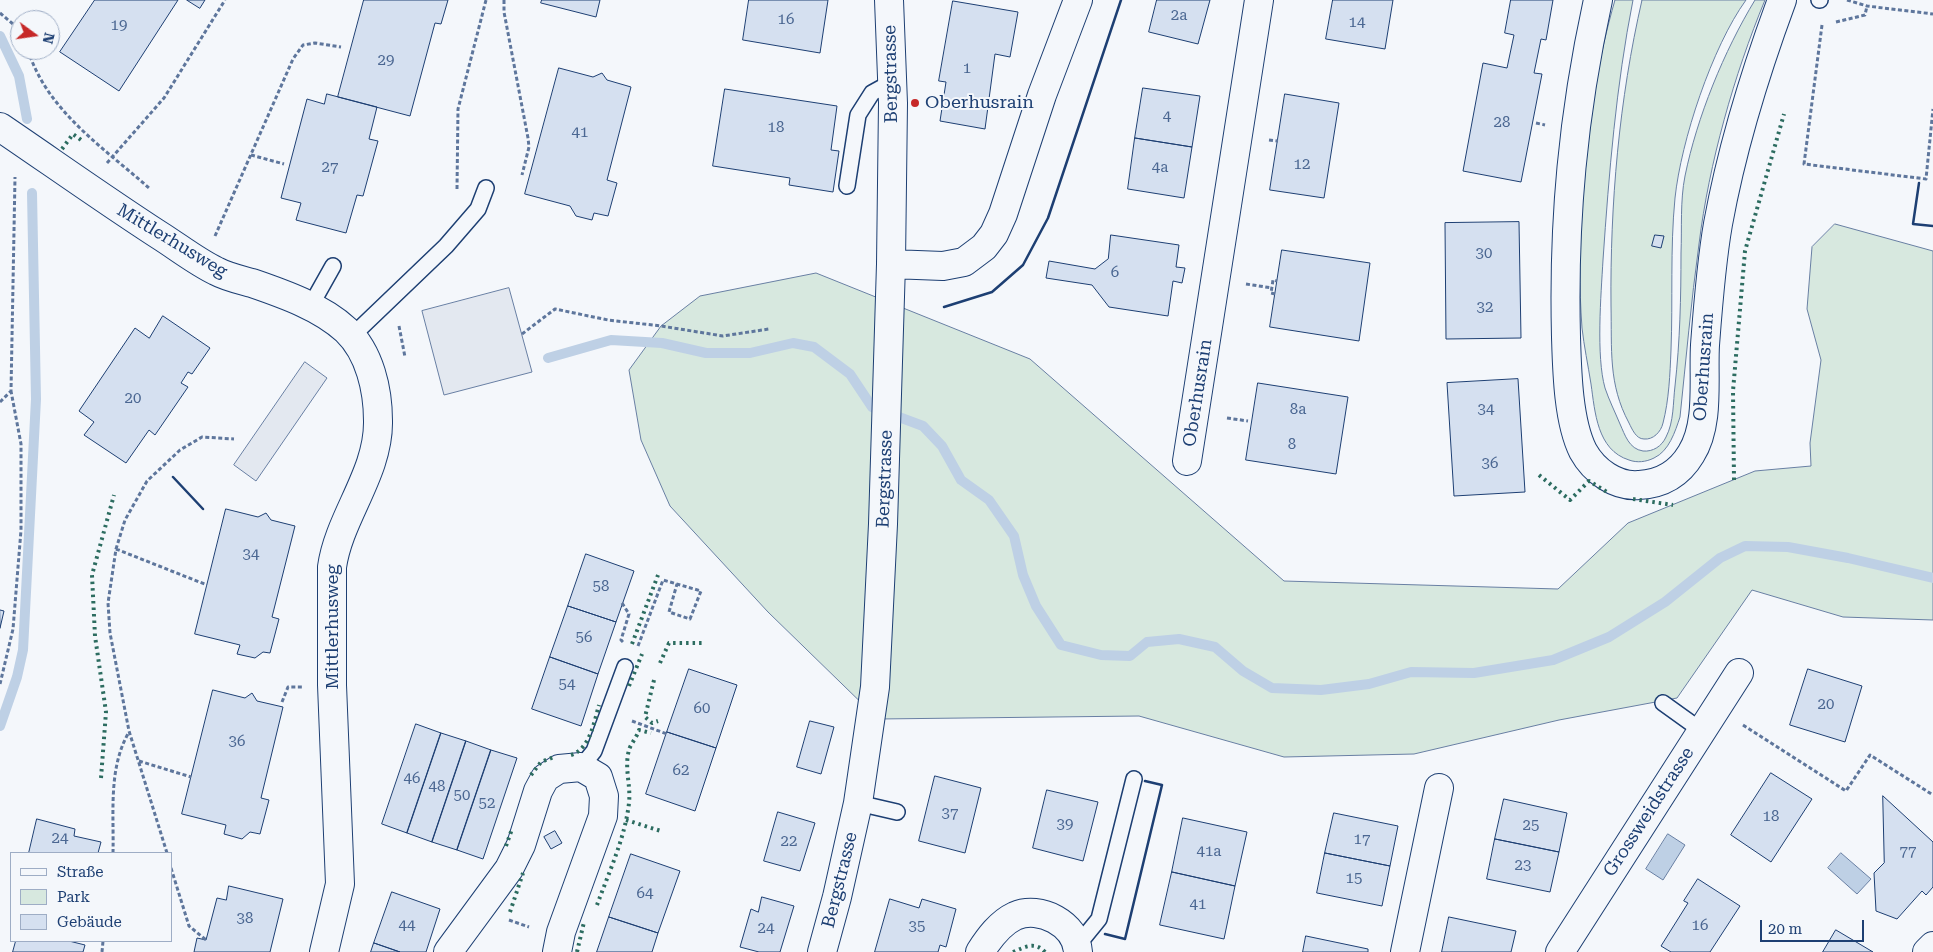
<!DOCTYPE html>
<html>
<head>
<meta charset="utf-8">
<style>
	body { margin:0 }
	#map { position:relative; width:1933px; height:952px; overflow:hidden; background:#f4f7fb; font-family:"Roboto Serif",serif }
	canvas { display:block }
	.legend { position:absolute; left:10px; top:852px; width:162px; height:90px; box-sizing:border-box; background:#f4f7fb; border:1px solid #9eadc5; margin:0; padding:6px 9px; list-style:none; font-size:15px; color:#1d3f73 }
	.legend li { display:flex; align-items:center; gap:10px; height:25px }
	.legend b { width:25px; border:1px solid #9eadc5 }
	.north { position:absolute; left:10px; top:10px; width:50px; height:50px; box-sizing:border-box; background:#f4f7fb; border:1px solid #9eadc5; border-radius:50%; rotate:104deg; font-size:14px; font-weight:700; line-height:20px; text-align:center; color:#1d3f73 }
	.north::after { content:''; display:block; margin:auto; width:18px; height:22px; background:#c62828; clip-path:polygon(50% 0,100% 100%,50% 72%,0 100%) }
	.scale { position:absolute; left:1760px; top:920px; width:104px; height:22px; box-sizing:border-box; border:2px solid #1d3f73; border-top:0; padding-left:6px; font-size:15px; line-height:18px; white-space:nowrap; color:#1d3f73; -webkit-text-stroke:4px #f4f7fb; paint-order:stroke }
</style>
</head>
<body>
<div id="map">
<canvas width="1933" height="952"></canvas>
<ul class="legend">
<li><b style="height:6px;background:#f4f7fb"></b>Straße</li>
<li><b style="height:14px;background:#d7e8df"></b>Park</li>
<li><b style="height:14px;background:#d5e0f0"></b>Gebäude</li>
</ul>
<div class="north">N</div>
<div class="scale">20 m</div>
</div>
<script>
const g = document.querySelector('canvas').getContext('2d');
g.lineJoin = 'round';
function fillPath(path, color) { g.fillStyle = color; g.fill(path, 'evenodd'); }
function trace(path, color, width, dash) { g.strokeStyle = color; g.lineWidth = width; g.lineCap = dash ? 'butt' : 'round'; g.setLineDash(dash || []); g.stroke(path); }
function drawText(font, color, halo, rows, align = 'center') {
  g.font = font + ' "Roboto Serif",serif'; g.lineWidth = 4; g.setLineDash([]); g.textBaseline = 'middle'; g.strokeStyle = halo; g.fillStyle = color; for (const [text, x, y, turn = 0] of rows) {
    g.save(); g.translate(x, y); g.rotate((+turn || 0) * Math.PI / 180); g.textAlign = isNaN(turn) ? turn : align; if (halo) g.strokeText(text, 0, 0); g.fillText(text, 0, 0); g.restore();
  }
}
const green = new Path2D(`
	M1615 0H1633C1616 86 1609 173 1603 260 1601 295 1596 356 1605 388 1609 400 1615 412 1620 424 1625 435 1629 449 1643 451 1653 452 1662 446 1666 437 1674 422 1673 402 1675 386 1680 341 1681 297 1681 253 1682 228 1680 201 1685 176 1697 117 1724 51 1755 0H1765C1734 75 1709 163 1699 244 1691 302 1686 360 1680 417 1675 432 1669 451 1654 458 1646 462 1637 463 1629 460 1597 450 1595 412 1591 384 1588 365 1584 346 1582 328 1576 248 1584 164 1596 85 1600 57 1607 28 1615 0Z
	M1642 0H1746C1712 47 1681 141 1675 198 1670 249 1673 300 1671 350 1670 374 1669 400 1663 423 1661 432 1653 440 1644 439 1636 439 1632 429 1629 423 1608 384 1612 349 1611 306 1610 204 1619 100 1642 0Z
	M1835 224 1933 251V620L1843 617 1752 590 1677 698 1559 720 1414 754 1284 757 1139 716 878 719 768 612 670 506 641 440 629 370 661 326 700 296 816 273 1030 359 1284 581 1558 589 1628 523 1755 471 1811 466 1810 443 1821 360 1807 309 1812 247Z`);
const parking = new Path2D(`
	M509 288 532 372 444 395 422 311Z
	M305 362 327 378 256 481 234 465Z`);
const water = new Path2D(`
	M1668 834 1685 845 1663 880 1646 869Z
	M1841 853 1871 879 1857 894 1828 868Z`);
const stream = new Path2D(`
	M0 36 19 76 27 119
	M548 358 611 340 662 343 706 353H750L793 343 814 347 850 374 872 407 923 426 942 446 961 480 989 500 1014 536 1023 575 1036 606 1061 645 1101 655 1130 656 1147 642 1179 639 1215 647 1243 671 1272 688 1321 690 1369 684 1411 672 1474 673 1553 660 1609 637 1665 602 1720 558 1745 546 1788 547 1848 558 1933 578
	M0 726 17 677 23 650 36 399 32 193`);
const building = new Path2D(`
	M95 0H178L119 91 60 52Z
	M187 0H205L200 8Z
	M364 0H448L441 24 435 23 410 116 338 97Z
	M542 0H600L596 17 541 3Z
	M749 0H828L820 53 743 40Z
	M1157 0H1210L1198 44 1149 32Z
	M1333 0H1393L1385 49 1326 39Z
	M1511 0H1553L1546 40 1541 39 1534 73 1542 74 1521 182 1463 171 1483 63 1507 68 1514 35 1505 33Z
	M953 1 1018 12 1010 57 995 54 985 129 940 121 946 82 939 81Z
	M559 68 593 77 602 73 607 80 631 87 607 180 617 183 608 216 594 213 592 220 576 216 570 206 525 194Z
	M1143 88 1200 96 1192 147 1135 138Z
	M725 89 837 106 831 150 839 151 833 192 789 185 790 178 713 166Z
	M327 94 377 107 369 139 378 141 363 196 357 195 346 233 296 220 301 203 281 198 307 99 324 104Z
	M1285 94 1339 103 1324 198 1270 190Z
	M1135 138 1192 147 1184 198 1128 189Z
	M1519 222 1521 338 1446 339 1445 223Z
	M1111 235 1179 245 1176 267 1185 268 1182 283 1173 281 1168 316 1109 307 1092 285 1046 278 1049 261 1095 269 1108 259Z
	M1655 235 1664 236 1661 248 1652 246Z
	M1282 250 1370 263 1359 341 1270 327Z
	M163 316 210 348 192 374 188 372 181 383 188 387 155 435 149 430 126 463 84 435 94 422 79 411 135 328 149 338Z
	M1518 379 1525 492 1454 496 1447 383Z
	M1258 383 1348 397 1336 474 1246 460Z
	M226 509 258 517 266 513 271 520 295 526 272 617 279 619 270 653 263 652 255 658 237 654 240 645 195 634Z
	M586 554 634 571 616 622 568 606Z
	M568 606 616 622 598 674 550 657Z
	M0 610 4 611 0 628Z
	M550 657 598 674 581 726 532 709Z
	M689 669 737 685 716 748 667 732Z
	M1808 669 1862 686 1845 742 1790 725Z
	M213 690 245 698 252 693 257 701 283 707 261 798 269 800 260 834 250 832 242 839 224 834 226 825 182 814Z
	M810 721 834 727 821 774 797 767Z
	M416 724 441 733 407 833 382 824Z
	M667 732 716 748 695 811 646 794Z
	M441 733 466 741 432 842 407 833Z
	M466 741 491 750 457 850 432 842Z
	M491 750 517 758 483 859 457 850Z
	M1771 773 1812 799 1771 862 1731 835Z
	M935 776 981 788 965 853 919 841Z
	M1047 790 1098 802 1083 861 1033 848Z
	M1883 796 1933 842V887L1926 895 1922 891 1897 919 1876 911 1874 873 1884 863Z
	M1504 799 1567 813 1559 852 1495 839Z
	M778 812 815 823 800 871 764 861Z
	M1334 813 1398 826 1390 866 1325 853Z
	M1183 818 1247 832 1235 886 1172 872Z
	M37 819 75 829 74 836 101 842 98 853H29Z
	M555 831 562 843 551 849 544 837Z
	M1495 839 1559 852 1550 892 1487 879Z
	M1325 853 1390 866 1382 906 1317 893Z
	M631 854 680 871 658 933 609 917Z
	M1172 872 1235 886 1224 939 1160 925Z
	M1698 879 1740 906 1710 952H1671L1661 946 1688 903 1684 901Z
	M229 886 283 899 270 952H194L197 938 206 940 217 898 226 900Z
	M392 892 440 909 426 952H400L374 943Z
	M762 897 794 906 780 952H759L740 947 751 909 758 912Z
	M890 899 919 908 922 899 956 909 946 947 940 945 938 952H875Z
	M609 917 658 933 652 952H597Z
	M1449 917 1516 931 1511 952H1442Z
	M1836 930 1873 952H1823Z
	M1306 936 1368 949V952H1303Z
	M16 941H69L85 945 83 952H13Z
	M374 943 400 952H371Z`);
const path = new Path2D(`
	M504 0V12L528 138 529 147 522 175
	M1847 0 1867 6 1933 14
	M0 13 20 30
	M1836 22 1865 15 1867 6
	M1822 25 1804 164 1926 179 1933 109
	M28 50C47 111 104 148 149 188
	M1536 123 1545 125
	M1269 140 1278 141
	M251 155 284 164
	M107 163 164 98 225 0
	M457 189 458 109 486 0
	M215 236 293 59 303 45 315 43 341 47
	M1246 284 1272 288
	M1275 294 1271 293 1273 280 1277 281
	M399 326 405 357
	M522 334 555 309 608 320 661 326 723 336 769 329
	M0 402 11 391 15 177
	M1227 418 1248 421
	M116 549 207 585
	M622 603 629 614 621 640 623 642
	M638 646 663 580 701 591 690 619 669 612 677 584
	M0 684 13 629 21 530V444L11 391
	M282 702 288 687H302
	M632 721 667 734
	M1743 725 1846 791 1870 755 1933 795
	M139 761 191 777
	M113 853C114 813 108 768 129 732
	M167 853 129 731 110 633 108 603 116 549 125 520 147 481 180 450 202 437 234 439
	M171 868 189 926 206 940
	M509 920 529 927
	M102 952 103 941`);
const lane = new Path2D(`
	M1819 0H1820
	M847 186 858 115 872 93 892 82
	M310 307 333 266
	M351 337 446 246 478 209 486 188
	M1663 703 1702 731
	M581 767 594 751 625 667
	M858 803 897 812
	M1077 946 1099 919 1134 779`);
const street = new Path2D(`
	M1598 0C1573 114 1563 220 1566 337 1567 370 1568 421 1583 451 1594 471 1616 487 1639 485 1661 484 1679 474 1691 454 1710 424 1703 379 1705 345 1708 305 1711 264 1718 224 1732 147 1755 73 1782 0
	M0 127C53 163 105 200 159 235 178 247 197 262 216 271 227 277 241 280 252 283 284 294 321 307 346 330 370 353 378 390 378 421 379 473 339 517 332 567V685L340 884 324 952
	M891 264 943 266 964 262 984 247 994 234 1003 214 1042 95 1078 0
	M1187 461 1259 0
	M448 952 509 869 521 845 538 791 545 778 559 769 581 767 598 777 604 796 603 816 561 932 557 952
	M822 952 837 897 858 803 875 687 883 524 891 264 893 103 889 0
	M980 952C989 938 1000 923 1015 916 1040 905 1076 924 1078 952
	M1405 952 1439 788
	M1560 952 1739 673
	M1927 952 1933 946`);
const hedge = new Path2D(`
	M62 149 73 134 81 140
	M1539 475 1570 500 1589 481 1607 492
	M1734 480 1733 391 1745 251 1784 114
	M1633 499 1673 505
	M632 644 658 575
	M660 663 669 643H703
	M654 680 645 717 652 723 658 721
	M629 686 642 654
	M571 755C590 749 594 722 599 705
	M531 775 541 762 554 757
	M101 778 106 712 95 636 92 575 114 495
	M626 820 661 831
	M506 846 512 829
	M597 905C609 872 625 838 629 803 631 785 624 768 629 750 630 745 637 737 639 730L651 733
	M510 912 523 873
	M577 952 584 922
	M1013 952C1025 947 1035 941 1045 952`);
const wall = new Path2D(`
	M1919 183 1913 224 1933 226
	M944 307 992 292 1023 265 1048 218 1121 0
	M173 477 203 509
	M1105 934 1125 939 1162 785 1145 781`);
const markers = [
	[915,103,5,"#c62828"]
];
const numberNames = [
	["2a",1179,16],
	["16",786,20],
	["14",1357,23],
	["19",119,26],
	["29",386,61],
	["1",967,69],
	["4",1167,117],
	["28",1502,123],
	["18",776,128],
	["41",580,133],
	["12",1302,165],
	["27",330,168],
	["4a",1160,168],
	["30",1484,254],
	["6",1115,273],
	["32",1485,308],
	["20",133,399],
	["8a",1298,410],
	["34",1486,410],
	["8",1292,445],
	["36",1490,464],
	["34",251,555],
	["58",601,587],
	["56",584,638],
	["54",567,685],
	["20",1826,705],
	["60",702,709],
	["36",237,742],
	["62",681,771],
	["46",412,779],
	["48",437,787],
	["50",462,796],
	["52",487,804],
	["37",950,814],
	["18",1771,817],
	["39",1065,825],
	["25",1531,826],
	["24",60,839],
	["17",1362,840],
	["22",789,842],
	["41a",1209,852],
	["77",1908,852],
	["23",1523,866],
	["15",1354,879],
	["64",645,894],
	["41",1198,905],
	["38",245,919],
	["44",407,926],
	["16",1700,926],
	["35",917,927],
	["24",766,929]
];
const streetNames = [
	["Bergstrasse",891,74,-91],
	["Mittlerhusweg",172,241,31],
	["Oberhusrain",1704,367,-86],
	["Oberhusrain",1198,393,-81],
	["Bergstrasse",885,479,-88],
	["Mittlerhusweg",333,627,-90],
	["Grossweidstrasse",1649,812,-57],
	["Bergstrasse",840,880,-76]
];
const poiNames = [
	["Oberhusrain",925,103]
];
fillPath(green, '#d7e8df');
trace(green, '#687fa3', 1);
fillPath(parking, '#e3e8f0');
trace(parking, '#687fa3', 1);
fillPath(water, '#bed0e5');
trace(water, '#687fa3', 1);
trace(stream, '#bed0e5', 10);
fillPath(building, '#d5e0f0');
trace(building, '#1d3f73', 1);
trace(lane, '#1d3f73', 18);
trace(street, '#1d3f73', 30);
trace(path, '#5e769c', 3, [4, 2.5]);
trace(lane, '#f4f7fb', 15);
trace(street, '#f4f7fb', 28);
trace(hedge, '#2c6c60', 4, [2.5, 4]);
trace(wall, '#1d3f73', 2.5);
for (const [x, y, r, color] of markers) { const dot = new Path2D(); dot.arc(x, y, r, 0, 2 * Math.PI); g.fillStyle = color; g.fill(dot); trace(dot, '#f4f7fb', 2); }
drawText('15px', '#4b6792', null, numberNames);
drawText('18px', '#1d3f73', '#f4f7fb', streetNames);
drawText('18px', '#1d3f73', '#f4f7fb', poiNames, 'left');
</script>
</body>
</html>
